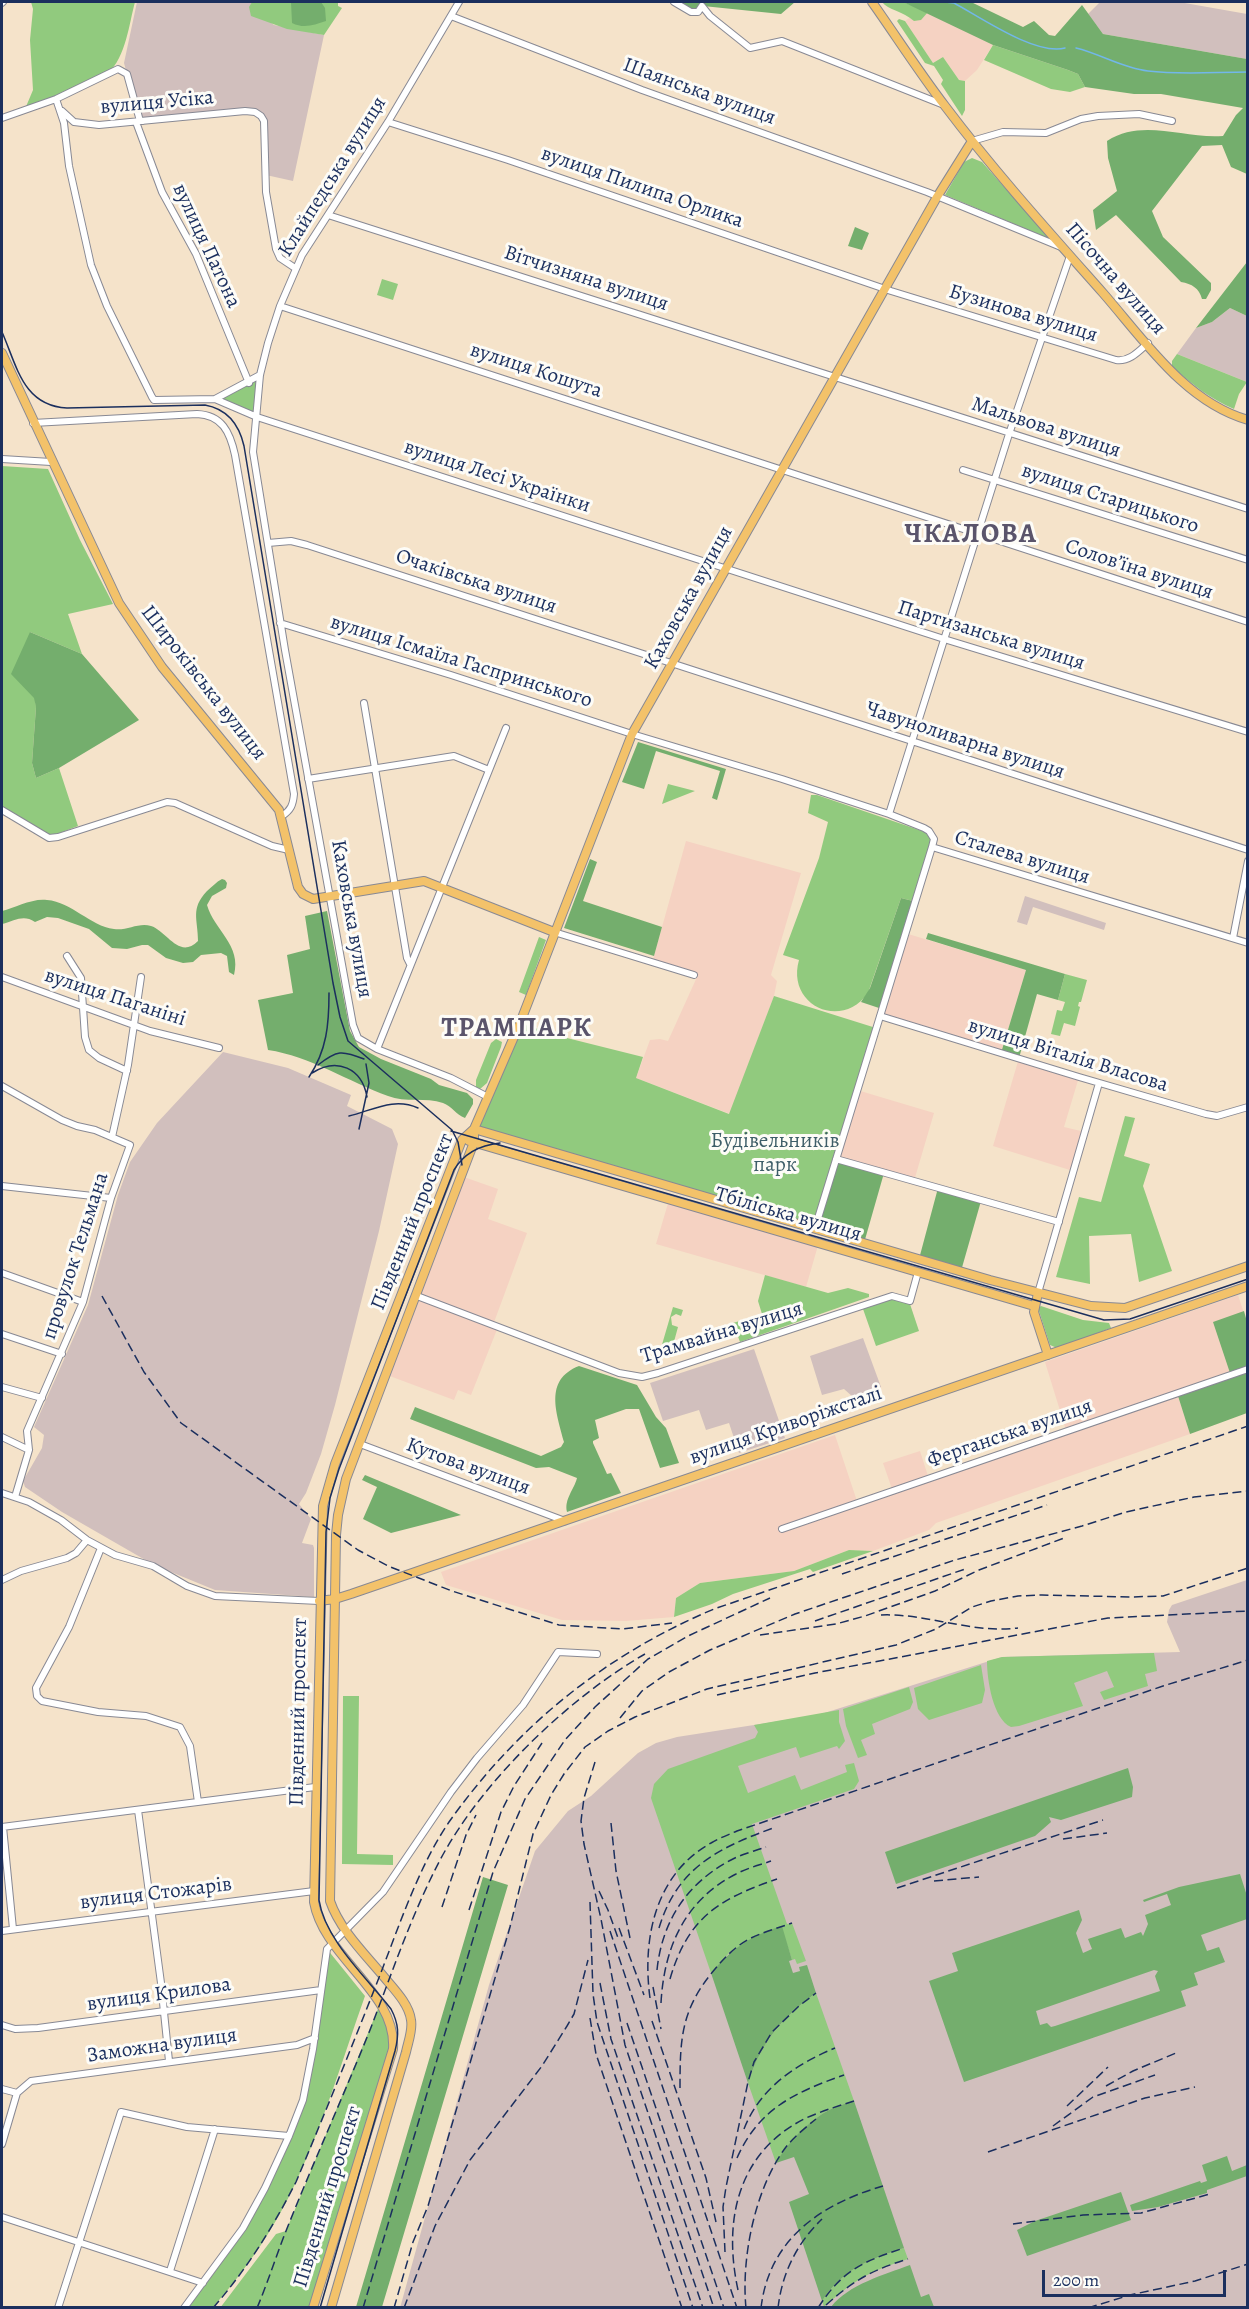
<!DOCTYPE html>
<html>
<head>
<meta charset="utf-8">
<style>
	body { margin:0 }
	#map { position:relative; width:1249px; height:2309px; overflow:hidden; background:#f5e3ca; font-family:Alegreya,serif }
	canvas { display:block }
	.frame { position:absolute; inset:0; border:3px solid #1b2f5e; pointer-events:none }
	.scale { position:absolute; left:1042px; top:2270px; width:184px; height:27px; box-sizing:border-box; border:3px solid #1b2f5e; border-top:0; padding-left:8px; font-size:18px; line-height:21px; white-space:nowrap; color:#1b2f5e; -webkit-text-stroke:4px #fdfcf7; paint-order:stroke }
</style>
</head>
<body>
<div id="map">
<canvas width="1249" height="2309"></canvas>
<div class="frame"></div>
<div class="scale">200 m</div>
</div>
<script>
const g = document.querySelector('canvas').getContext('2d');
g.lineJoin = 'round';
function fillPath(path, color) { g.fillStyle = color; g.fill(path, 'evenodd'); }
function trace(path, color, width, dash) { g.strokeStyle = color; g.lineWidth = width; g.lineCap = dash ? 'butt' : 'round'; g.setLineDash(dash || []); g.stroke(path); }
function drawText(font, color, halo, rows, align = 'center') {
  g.font = font + ' Alegreya,serif'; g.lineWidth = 6; g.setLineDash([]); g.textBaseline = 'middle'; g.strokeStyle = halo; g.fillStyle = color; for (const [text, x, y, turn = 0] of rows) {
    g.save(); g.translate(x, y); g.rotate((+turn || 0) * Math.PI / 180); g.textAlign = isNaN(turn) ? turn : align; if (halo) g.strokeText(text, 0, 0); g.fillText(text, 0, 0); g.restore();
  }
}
const built = new Path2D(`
	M922 9 993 45 977 70 965 81 959 80 943 57 933 63 905 21Z
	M686 841 801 873 771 975 777 981 774 996 730 1114 636 1078 650 1040 660 1039 668 1041 697 977 652 963Z
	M905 933 1026 970 1001 1053 880 1016Z
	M1019 1058 1079 1077 1064 1127 1085 1132 1073 1171 993 1146Z
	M857 1090 934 1113 914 1181 836 1159Z
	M461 1176 498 1189 488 1219 527 1233 493 1325 498 1327 471 1395 458 1390 454 1400 387 1375Z
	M669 1200 819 1242 806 1287 656 1244Z
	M1238 1295 1247 1322V1372L1178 1396 1190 1434 936 1523 929 1530 873 1551 849 1550 794 1571 700 1583 676 1598 674 1617 626 1621 562 1620 446 1585 441 1572 835 1435 857 1501 892 1489 883 1463 920 1451 928 1476 1066 1430 1045 1362Z`);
const industrial = new Path2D(`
	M137 2H252L250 7 274 25 324 35 293 181 266 175 267 123 266 119 255 112 140 121 124 63Z
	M1100 2H1179L1247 14V59L1103 34 1088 14Z
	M1230 308 1247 316V382L1177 354 1196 328 1212 322Z
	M1025 896 1106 923 1104 930 1033 907 1027 925 1017 922Z
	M223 1052 288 1068 351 1095 347 1106 392 1129 398 1144 379 1231 335 1405 321 1454 306 1493 299 1504 311 1519 302 1543 313 1545 314 1548V1597L215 1590 154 1565 62 1512 25 1487 23 1481 42 1448 44 1435 34 1427 88 1305 118 1195 130 1162 157 1123Z
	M863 1338 881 1387 853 1397 844 1389 822 1395 810 1356Z
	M754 1349 785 1438 739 1453 729 1423 706 1430 699 1410 663 1421 650 1383Z
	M1247 1580V2307L400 2308 489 1985 535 1851 568 1811 591 1796 638 1753 656 1743 677 1737 818 1715 1002 1657 1180 1652 1167 1622 1169 1610 1172 1605Z`);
const green = new Path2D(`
	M31 2H135C129 24 126 57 108 73L25 109 33 90 30 40 33 9Z
	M252 2H338V6L342 8 324 35 287 29 251 16 249 7Z
	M882 2H903L928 12 921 20 914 21C903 11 888 10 882 2Z
	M899 19 905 21 933 63 943 57 959 80 965 81V110L962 116 941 84 943 80 934 66 925 63 897 21Z
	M993 45 1068 70 1078 74 1085 87 1070 92 1051 89 984 60Z
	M972 158 982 162 1050 239 945 195 964 162Z
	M382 279 398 284 393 300 377 295Z
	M1177 354 1247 382 1239 394 1234 409C1210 399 1192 384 1172 367V361Z
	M260 375 257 417 215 399Z
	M2 466 48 469 80 540 113 604 68 614 82 654 30 632 36 707 32 763 36 778 59 768 78 826 57 834 49 835 2 807Z
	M668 784 695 791 662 804Z
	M811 795H817L925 832 931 839 913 901 901 898 868 993C841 1031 786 1005 799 960L783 955 819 858 828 822 808 813Z
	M539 937 546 940 526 995 519 992Z
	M1065 974 1087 980 1081 1002H1079L1078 1006 1080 1007 1075 1026 1064 1023 1060 1036 1051 1034 1057 1010 1062 1011 1065 1002 1058 1000Z
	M774 996 876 1028 815 1228 474 1129 520 1023 559 1036 643 1057 636 1078 729 1114Z
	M496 1039 502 1042 501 1047 487 1083 480 1089 476 1087V1080L491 1043Z
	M1125 1116 1135 1118 1124 1156 1150 1164 1143 1186 1172 1271 1139 1282 1131 1234 1089 1236 1090 1284 1056 1277 1079 1197 1101 1202Z
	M765 1275 828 1293 848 1288 869 1294V1297L740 1342 733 1323 762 1314 758 1301Z
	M893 1299 910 1304 919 1331 876 1346 863 1309Z
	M1041 1306 1083 1320 1109 1323 1111 1328 1057 1348 1050 1345 1038 1308Z
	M673 1307 683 1310 681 1316 676 1314 671 1317 672 1325 678 1327 672 1349 656 1365Z
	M849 1550 873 1551 813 1572 810 1569 733 1594 712 1604 674 1617 676 1598 700 1583 794 1571Z
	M1154 1653 1157 1671 1145 1674 1148 1686 1104 1700 1100 1692 1114 1687 1107 1671 1074 1683 1083 1706 1019 1726 1011 1727C993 1719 987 1680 987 1661L1002 1657Z
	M981 1665 985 1690 982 1703 929 1720 918 1709 914 1688Z
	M909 1687 913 1702 910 1709 872 1724 875 1734 861 1740 867 1755 858 1758 846 1726 843 1709Z
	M343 1696H359L357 1854 393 1855V1865L342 1864Z
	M839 1710V1722L845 1741 839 1749 837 1746 800 1758 796 1747 738 1766 748 1793 795 1775 801 1790 847 1772 845 1765 854 1763 859 1781 854 1789 752 1824 787 1924 792 1923 806 1961 797 1964 795 1959 792 1960 781 1926 730 1952 711 1973 653 1804 651 1798 654 1784 668 1769 755 1738 758 1732 754 1725Z
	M327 1949 365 1996C343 2058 324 2122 296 2182 275 2228 246 2270 213 2307L184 2308 211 2272 265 2188 303 2100Z
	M816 1993 854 2101C846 2104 837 2105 831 2109 809 2120 789 2142 776 2163L748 2083C762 2041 781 2019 816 1993Z
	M380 2004 394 2038 313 2307 220 2308 276 2234 286 2231Z
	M904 2248 908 2259C870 2271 853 2281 824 2307L822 2301C842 2270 870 2259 904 2248Z`);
const forest = new Path2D(`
	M291 2H321L325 8 326 21C314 25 304 29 292 23Z
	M674 2H795L781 14 703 6 698 12Z
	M903 2H971L1023 27 1034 21 1049 35 1055 36 1082 5 1103 34 1247 59V174L1231 167 1222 145 1202 146 1152 211 1163 237 1211 283V290L1206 299H1202C1199 288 1192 284 1181 282L1116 215 1096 230 1093 210 1117 191 1108 158 1107 141C1143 118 1183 139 1223 136L1236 115 1243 108 1161 94H1134L1085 87 1078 74 1068 70 993 45Z
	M855 227 869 233 862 250 848 246Z
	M1247 262V316L1230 308 1212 322 1196 328Z
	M30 632 82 654 139 720 59 768 36 778 32 763 36 707 34 698 11 674Z
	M638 742 726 769 717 800 712 798 720 771 656 751 644 789 622 782Z
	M590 859 597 862 583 901 662 927 654 956 564 928Z
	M222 879 225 880 227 883 226 888 212 896 207 905C214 930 242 945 234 975L229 972 227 956 221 953 201 955 193 962 183 963 166 958 148 945H142L127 949 112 948 89 929 58 918 47 917 35 922C23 914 15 921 2 924V911C15 908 32 898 47 900 72 902 90 926 114 929 127 931 139 922 151 926 167 931 179 960 198 941 198 919 190 909 207 891 212 887 216 882 222 879Z
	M901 898 913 901 879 1008 861 1002 870 988Z
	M327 911 350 1031 359 1047 381 1059 431 1079 439 1085 467 1093 473 1099V1104L465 1118C456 1115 452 1106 443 1103 426 1097 405 1103 388 1096 349 1082 310 1056 268 1050L258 1000 293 993 287 955 310 949 305 916Z
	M928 933 1065 974 1058 1000 1037 994 1019 1058 1001 1053 1026 970 926 939Z
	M836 1159 884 1173 864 1243 815 1228Z
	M938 1188 981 1201 961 1271 919 1259Z
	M1244 1311 1247 1322V1367L1230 1373 1213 1322Z
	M579 1366 637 1385 656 1417 666 1428 679 1463 660 1468 639 1409H626L595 1420 599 1438 593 1441V1443L607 1474 611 1473 621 1493 567 1512C564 1499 574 1490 577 1478L549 1467 536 1468 410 1419 415 1407 541 1456 561 1447 564 1442C557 1414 543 1380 579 1366Z
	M1247 1372V1413L1190 1434 1178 1396Z
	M365 1475 461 1515 391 1533 363 1519 377 1487 362 1480Z
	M1128 1768 1133 1787 1132 1797 1061 1820 1049 1817 1051 1822 1035 1836 896 1884 885 1852Z
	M1240 1874 1247 1896V1919L1201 1935 1207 1951 1219 1947 1225 1962 1194 1973 1198 1985 1181 1991 1186 2006 964 2082 929 1981 958 1971 952 1953 1079 1910 1082 1920 1076 1933 1083 1953 1092 1949 1088 1939 1121 1928 1125 1938 1141 1932 1143 1936 1148 1924 1145 1915 1171 1905 1167 1894 1144 1902 1143 1900 1179 1887ZM1154 1970 1158 1971 1155 1976 1160 1991 1055 2026 1051 2027 1047 2023 1040 2025 1036 2011Z
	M483 1877 508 1885 382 2307H356Z
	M782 1926 792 1960 789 1961 793 1973 800 1971 799 1967 807 1965 816 1993C781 2019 762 2041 748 2083L711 1973C731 1949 752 1935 782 1926Z
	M854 2101 904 2248C870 2259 842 2270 822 2301L789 2202 809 2194 794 2157 776 2163C788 2142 809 2120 831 2109 837 2105 846 2104 854 2101Z
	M1227 2156 1232 2171 1247 2165V2176L1207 2190V2193L1158 2207 1132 2211 1130 2205 1200 2181 1201 2183 1207 2181 1202 2165Z
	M1121 2192 1131 2220 1027 2256 1017 2230 1035 2221Z
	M910 2265 921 2297 929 2294 934 2307H831C849 2284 884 2275 910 2265Z`);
const stream = new Path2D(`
	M945 2 954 3C980 17 1036 56 1065 48
	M1076 48C1101 54 1122 68 1148 71 1180 75 1215 72 1248 72`);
const minor = new Path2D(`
	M459 2 388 122 302 255 280 306 268 343 260 375 253 452 285 650 353 1025 358 1038 377 1049 451 1078 488 1097
	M674 2 691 12H698L702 6 710 16 750 48 782 41 944 105
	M2 3 3 2
	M451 16 642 90 927 192 1061 247
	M56 99 64 123 69 166 91 265 107 306 152 397 154 400 215 399 260 375
	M62 111 74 122 99 125 245 111 255 112 261 116 264 121 266 192 276 249 280 258 295 268
	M2 118 56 99 118 69 127 74 140 121H143
	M136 122 162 192 196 254 249 383
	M388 122 508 160 891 291 1116 360C1129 362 1138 352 1148 343
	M972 141 1003 132 1046 133 1081 119 1098 116 1139 114 1172 121
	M328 215 1248 509
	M280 306 1248 622
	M215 399 257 417 944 639 1248 732
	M33 423 197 414C222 415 230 432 235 455L294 794C293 805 291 810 282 816
	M2 459 51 462
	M963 470 1248 560
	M268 543 291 541 307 545 1248 850
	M280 623 451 675 632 734 782 779 889 814 924 828 929 831 934 839 932 847 1248 943
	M364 703 407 958 410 964
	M308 779 454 756 489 770
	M2 810 49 838 58 837 167 802 175 803 272 846 289 850
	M889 814 1009 434 1070 256
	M554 932 694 975
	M1233 938 1248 861
	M67 956 81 978 85 1037 89 1050 99 1058 127 1071
	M2 977 150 1031 219 1048
	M880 1016 1079 1077 1206 1114 1217 1116 1248 1107
	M377 1049 506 728
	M2 1086 62 1120 77 1126 95 1130 130 1145 111 1198 83 1302 27 1431 29 1450 15 1497
	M112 1137 128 1065 141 977
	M836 1159 1059 1222
	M2 1186 111 1198
	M815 1228 932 847
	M2 1273 83 1302
	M1038 1293 1099 1083
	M417 1296 619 1373 642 1377 658 1373 892 1296 910 1301 918 1272
	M2 1334 62 1354
	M2 1387 42 1398
	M2 1437 29 1450
	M360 1444 565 1521
	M2 1493 29 1502 61 1520 87 1540 115 1555 153 1566 187 1586 215 1596 319 1601
	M782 1529 1248 1369
	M101 1548 69 1627 36 1688 37 1696 42 1701 98 1712 146 1716 180 1727 190 1746 198 1802
	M2 1580 21 1571 67 1558 76 1553 87 1540
	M138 1810 161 1983 169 2061
	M2 1827 315 1787
	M3 1827 13 1929
	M2 1931 314 1891
	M2 2025 15 2029 38 2028 321 1990
	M2 2089 17 2093
	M17 2093 31 2081 297 2045 315 2038
	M2 2144 17 2093
	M2 2217 203 2283
	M170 2271 215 2129
	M58 2308 121 2112 187 2127 289 2136
	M184 2308 243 2228 265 2188 289 2136 303 2100 313 2049 327 1949 383 1892 451 1792 477 1758 523 1705 558 1652 597 1654`);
const major = new Path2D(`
	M872 2C896 36 919 72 945 106 994 171 1049 232 1103 293 1144 340 1185 402 1248 420
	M2 353 119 603 162 667 279 810 298 887 303 894 313 899 424 881 554 932
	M474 1129 990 1280 1091 1306 1125 1308 1248 1266
	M469 1141 1034 1306
	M1038 1293 1034 1312 1048 1355
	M319 1601 335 1599 351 1594 1248 1286
	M313 2308 393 2049C397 1992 324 1958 314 1902L323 1506 335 1464 462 1140 474 1129
	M331 2308 406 2052C408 2042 413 2030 411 2020 409 2004 394 1989 384 1977 365 1954 340 1930 330 1901L336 1535 338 1515 346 1479 474 1142V1129L520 1023 632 734 937 197 972 141`);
const tram = new Path2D(`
	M2 332C17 366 23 406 67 408L205 405C227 409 239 424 244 446L333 983 340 1017 348 1041 452 1130 458 1142 462 1165
	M318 1065C337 1050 342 1050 364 1059
	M312 1073C337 1057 362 1068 367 1097
	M309 1077C327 1050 329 1024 329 993
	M349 1116C373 1110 394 1097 418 1108
	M359 1129 369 1083 366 1064
	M451 1131 1104 1320 1130 1319 1248 1279
	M320 2308 395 2051C399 2035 399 2024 391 2009 367 1978 325 1940 319 1900L326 1532 330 1498 339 1469 454 1170C464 1153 481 1145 500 1143`);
const rail = new Path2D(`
	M102 1296 144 1372 181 1423 358 1550 388 1566 452 1591 559 1625 623 1629 672 1623
	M842 1574 1047 1505
	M881 1615C927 1613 972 1634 1018 1628
	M815 1621 968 1568
	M760 1635 836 1624 865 1616 935 1591 979 1570 1064 1538
	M717 1695 815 1673 1108 1618 1248 1611
	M620 1718 642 1691 669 1672 710 1650 795 1614 955 1560 1082 1526 1126 1512 1194 1497 1248 1491
	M595 1762 584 1798 581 1821 584 1844 601 1919 625 2045 714 2308
	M611 1823 616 1871 630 1938
	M1063 1839 1107 1833
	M934 1881 979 1877
	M897 1888 1103 1820
	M599 1891 608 1910 618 1938
	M590 1902 593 1994 597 2022 693 2308
	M442 1907 466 1835 476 1815
	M469 1910 501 1812 514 1786 542 1743
	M619 1928 644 1995
	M659 1928C677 1867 720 1847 776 1827
	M610 1931 737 2308
	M657 1970C662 1921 687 1883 731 1860 742 1854 755 1851 766 1847
	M670 1979C688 1917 719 1899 777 1879
	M600 1983 611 2039 703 2308
	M653 1987 661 2029
	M650 1998C642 1939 655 1874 711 1843 719 1838 728 1835 737 1831L1163 1686 1248 1660
	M661 2003C664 1947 685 1900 736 1874 747 1868 760 1865 771 1861
	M590 2018 596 2054 682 2308
	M652 2021 706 2178 716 2222
	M627 2023 724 2308
	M1106 2086 1133 2071 1176 2053
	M680 2088C680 2038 681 2009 715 1969 725 1957 736 1946 749 1939 763 1932 778 1928 792 1923
	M1067 2106 1108 2067
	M1053 2126 1093 2097 1155 2075
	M744 2129C760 2088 796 2064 835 2048
	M988 2152 1145 2098 1195 2087
	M737 2158C759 2108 796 2092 844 2075
	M1013 2224 1083 2215 1141 2213 1210 2194
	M725 2252 723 2207 726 2187 748 2082 754 2062 772 2032 799 2006 816 1993
	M738 2290C723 2221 737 2152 806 2118 822 2111 838 2106 854 2101
	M826 2305C854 2280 872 2270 908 2259
	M213 2308C247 2269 273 2227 296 2182 325 2113 353 2044 380 1975 399 1926 419 1866 449 1822 518 1725 605 1655 714 1609L1248 1426
	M257 2308C268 2282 276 2256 286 2231 313 2163 343 2097 370 2030 392 1973 411 1916 439 1862 480 1783 568 1698 645 1654
	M363 2308 493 1872 525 1799 565 1740 595 1707 648 1659 688 1636 770 1598
	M394 2308 413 2242 428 2206 510 1927 533 1834 551 1795 564 1774 585 1747 608 1731 635 1717 707 1689 896 1645 936 1629 972 1607 991 1601 1018 1596 1042 1595 1130 1597 1163 1596 1248 1568
	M404 2308 435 2226 470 2160 542 2066 567 2026 574 2014 588 1960
	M746 2308C741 2258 755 2188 786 2147 794 2137 806 2127 816 2119
	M761 2308C769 2239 821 2204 883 2186
	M778 2308C782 2273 797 2243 822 2219
	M818 2308C842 2270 864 2261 904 2248
	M1088 2308 1130 2295 1195 2281 1248 2264`);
const streetNames = [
	["Шаянська вулиця",699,92,20],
	["вулиця Усіка",157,103,-5],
	["Клайпедська вулиця",333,177,-58],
	["вулиця Пилипа Орлика",642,188,19],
	["вулиця Патона",206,246,65],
	["Вітчизняна вулиця",586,279,18],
	["Пісочна вулиця",1115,279,49],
	["Бузинова вулиця",1023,314,17],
	["вулиця Кошута",536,371,18],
	["Мальвова вулиця",1046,428,18],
	["вулиця Лесі Українки",497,477,18],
	["вулиця Старицького",1110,499,18],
	["Соловʼїна вулиця",1139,570,18],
	["Очаківська вулиця",476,582,18],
	["Каховська вулиця",689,598,-61],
	["Партизанська вулиця",991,636,17],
	["вулиця Ісмаїла Гаспринського",461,662,17],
	["Широківська вулиця",203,683,52],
	["Чавуноливарна вулиця",965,741,18],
	["Сталева вулиця",1022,858,17],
	["Каховська вулиця",351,919,80],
	["вулиця Паганіні",115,998,18],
	["вулиця Віталія Власова",1068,1056,17],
	["Тбіліська вулиця",788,1215,16],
	["Південний проспект",413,1222,-68],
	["провулок Тельмана",76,1256,-72],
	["Трамвайна вулиця",722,1333,-17],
	["вулиця Криворіжсталі",786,1426,-19],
	["Ферганська вулиця",1010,1434,-19],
	["Кутова вулиця",468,1467,20],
	["Південний проспект",299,1712,-89],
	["вулиця Стожарів",156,1894,-7],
	["вулиця Крилова",159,1995,-8],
	["Заможна вулиця",162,2046,-8],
	["Південний проспект",328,2197,-73]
];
const parkNames = [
	["Будівельників",775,1142],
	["парк",775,1166]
];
const districtNames = [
	["ЧКАЛОВА",971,535],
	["ТРАМПАРК",517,1029]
];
fillPath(built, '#f5d2c2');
fillPath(industrial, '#d1bfbd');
fillPath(green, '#91ca7e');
fillPath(forest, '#74ae6d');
trace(stream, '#72b7e9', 1.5);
trace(minor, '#888994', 8);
trace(major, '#888994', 10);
trace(minor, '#fff', 6);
trace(major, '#f3c26a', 8);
trace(tram, '#1b2f5e', 1.5);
trace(rail, '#1b2f5e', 1.5, [9, 4.5]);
drawText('21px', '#1b2f5e', '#fdfcf7', streetNames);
drawText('21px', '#3e5e68', '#fdfcf7', parkNames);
g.letterSpacing = '1.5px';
drawText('bold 27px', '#5a546b', '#fdfcf7', districtNames);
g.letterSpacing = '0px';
</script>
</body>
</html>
